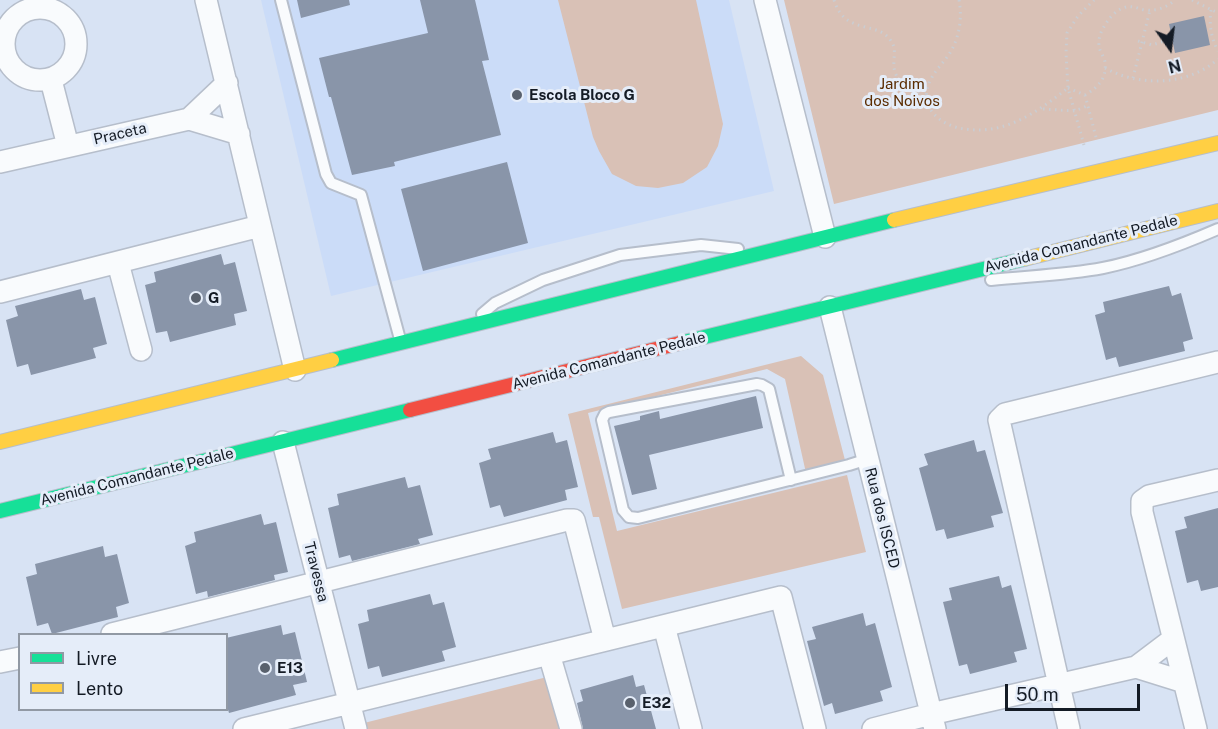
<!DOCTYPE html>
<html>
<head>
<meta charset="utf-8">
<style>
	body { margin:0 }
	#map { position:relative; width:1218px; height:729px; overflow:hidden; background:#d8e3f4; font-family:"Public Sans",sans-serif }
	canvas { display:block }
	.legend { position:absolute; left:18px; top:633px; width:210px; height:78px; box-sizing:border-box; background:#e5edf9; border:2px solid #9199a4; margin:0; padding:8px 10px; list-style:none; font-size:18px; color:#141b25 }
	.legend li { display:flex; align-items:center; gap:12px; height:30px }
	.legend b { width:30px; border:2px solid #9199a4 }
	.north { position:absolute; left:1140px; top:18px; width:60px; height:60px; -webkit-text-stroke:4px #e5edf9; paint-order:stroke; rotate:166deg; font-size:16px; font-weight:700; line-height:24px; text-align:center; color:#141b25 }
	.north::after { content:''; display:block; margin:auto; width:21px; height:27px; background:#141b25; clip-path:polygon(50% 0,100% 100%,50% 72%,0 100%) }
	.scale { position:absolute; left:1005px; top:684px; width:135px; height:27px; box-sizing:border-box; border:3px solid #141b25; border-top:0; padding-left:8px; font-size:18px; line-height:21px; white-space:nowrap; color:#141b25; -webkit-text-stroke:4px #e5edf9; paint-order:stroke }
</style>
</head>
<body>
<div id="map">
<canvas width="1218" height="729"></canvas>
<ul class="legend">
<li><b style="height:8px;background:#16e098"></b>Livre</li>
<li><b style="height:8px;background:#ffcf43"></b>Lento</li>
</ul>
<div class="north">N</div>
<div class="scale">50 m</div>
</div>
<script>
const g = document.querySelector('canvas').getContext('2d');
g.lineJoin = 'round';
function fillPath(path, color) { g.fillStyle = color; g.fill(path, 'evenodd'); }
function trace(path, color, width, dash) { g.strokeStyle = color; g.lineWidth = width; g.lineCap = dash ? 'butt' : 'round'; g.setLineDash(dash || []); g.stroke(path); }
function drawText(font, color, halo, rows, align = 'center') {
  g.font = font + ' "Public Sans",sans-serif'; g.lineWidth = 6; g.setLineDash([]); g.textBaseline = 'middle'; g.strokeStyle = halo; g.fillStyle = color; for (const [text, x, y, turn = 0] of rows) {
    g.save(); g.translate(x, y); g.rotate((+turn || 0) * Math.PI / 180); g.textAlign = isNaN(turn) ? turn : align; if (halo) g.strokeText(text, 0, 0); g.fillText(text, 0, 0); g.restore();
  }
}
const built = new Path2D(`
	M261 0H729L774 191 331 296Z`);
const green = new Path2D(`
	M558 0H696L723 124 718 146 707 167 683 183 658 188 636 186 612 174 599 151 593 137Z
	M784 0H1218V110L834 204Z
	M801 356 823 375 846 464 806 473 785 379 767 369 588 413 617 531 847 475 866 552 622 609 599 517H593L568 414Z
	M551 676 564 729H365L364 723Z`);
const building = new Path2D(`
	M297 0H349L350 5 301 18Z
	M420 0H475L489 60 482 61 501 135 394 162 395 166 352 175 331 97H329L319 58 428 33Z
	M1204 16 1210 45 1175 53 1169 24Z
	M507 162 528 243 423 271 401 189Z
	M221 254 224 265 235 262 247 311 234 314 236 325 170 342 167 331 156 333 145 285 156 282 154 272Z
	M1169 286 1172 296 1181 293 1193 339 1183 342 1185 351 1119 367 1116 357 1106 360 1095 315 1105 312 1103 302Z
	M81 289 84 300 95 297 107 344 93 348 96 358 31 375 28 364 17 367 6 320 18 316 15 306Z
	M756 396 763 428 649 455 657 489 632 495 614 426 640 420V416L659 411 660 419Z
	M553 432 556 443 567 440 578 487 565 490 567 500 504 517 500 505 490 508 479 463 491 459 488 449Z
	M974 440 977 452 985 450 1003 513 991 516 994 527 947 539 944 529 936 531 919 468 928 465 924 454Z
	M405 477 408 488 420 485 433 535 418 539 420 544 352 561 350 555 339 558 328 508 339 505 337 494Z
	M1218 508V587L1201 591 1198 580 1187 583 1175 531 1187 528 1184 517Z
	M261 514 264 525 276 522 288 572 274 575 275 580 208 597 207 591 196 594 185 546 196 542 194 532Z
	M103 546 105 557 117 554 129 603 116 607 118 617 52 634 48 623 37 626 26 577 37 574 35 564Z
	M999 576 1002 588 1011 585 1027 649 1014 652 1017 662 970 674 967 664 959 666 943 602 952 600 949 588Z
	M430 594 433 605 444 602 456 647 442 651 445 661 382 677 379 666 368 669 358 624 369 621 367 610Z
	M863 613 866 626 875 623 892 687 880 691 883 701 835 714 832 703 824 706 807 641 816 639 812 627Z
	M281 625 283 635 295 632 307 682 293 685 296 695 229 713 226 703V638Z
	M633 675 636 687 644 685 656 729H583L577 703 583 701 580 690Z`);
const path = new Path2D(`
	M834 0C845 36 878 20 891 41 897 49 893 58 894 68 896 79 905 92 918 92 921 92 924 91 927 90
	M959 0C962 15 960 32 954 45 949 58 937 67 931 79 916 106 940 126 965 129 1006 135 1037 112 1068 88
	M1192 0 1218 13
	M1211 10C1209 24 1211 38 1218 51
	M1138 41 1152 45 1171 39
	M1105 68C1139 87 1188 86 1218 59
	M1133 78 1150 10
	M1068 88 1085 95C1098 87 1107 79 1105 62 1104 56 1099 51 1099 45 1098 35 1104 26 1109 19 1115 12 1123 5 1133 7 1137 7 1141 10 1146 10 1158 11 1167 7 1175 0
	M1085 95 1097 141
	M1043 109 1075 111 1087 106
	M1084 145 1068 88 1066 53 1067 33 1078 16 1094 0`);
const lane = new Path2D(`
	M281 0 326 174 331 183 361 195 401 343
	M991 280C1029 276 1066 275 1103 268 1143 260 1181 245 1218 229
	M482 314 495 303 543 280 620 255 701 245 738 249
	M791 480 769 389 762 385 757 384 609 412 605 414 602 420 623 510 629 517 638 518 849 465 868 459`);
const street = new Path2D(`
	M206 0 295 370
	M765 0 825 237
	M4 44a36 36 0 1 1 72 0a36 36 0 1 1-72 0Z
	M51 80 68 146
	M189 119 227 83
	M0 162 189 119 239 134
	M118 263 141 350
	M0 292 260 226
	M830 307 935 729
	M283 442 356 729
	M664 626 691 729
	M112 634 567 520H574L605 640
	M549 654 571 729
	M0 662 20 658
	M1136 667 1173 639
	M244 729 781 597 815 729
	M873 729 931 714 1136 667 1184 682
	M1069 729 999 420 1005 414 1218 362
	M1196 729 1142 512V501L1149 496 1218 480`);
const fast = new Path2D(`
	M680 343 1024 259
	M332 360 894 220
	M0 511 410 410`);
const slow = new Path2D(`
	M894 220 1218 143
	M1024 259 1218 211
	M0 442 332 360`);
const jam = new Path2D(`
	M410 410 680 343`);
const markers = [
	[517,95,6,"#59616d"],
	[196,298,6,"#59616d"],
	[265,668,6,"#59616d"],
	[630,703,6,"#59616d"]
];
const parkNames = [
	["Jardim",902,84],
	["dos Noivos",902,101]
];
const poiNames = [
	["Escola Bloco G",529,95],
	["G",208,298],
	["E13",277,668],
	["E32",642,703]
];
const streetNames = [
	["Praceta",120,134,-13],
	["Avenida Comandante Pedale",1081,244,-14],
	["Avenida Comandante Pedale",609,361,-14],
	["Avenida Comandante Pedale",137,477,-14],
	["Rua dos ISCED",882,518,76],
	["Travessa",316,572,76]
];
fillPath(built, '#cbdcf8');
fillPath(green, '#d9c1b6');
fillPath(building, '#8995a9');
trace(lane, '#b6becb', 14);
trace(street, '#b6becb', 24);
trace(fast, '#b6becb', 16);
trace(slow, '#b6becb', 16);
trace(jam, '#b6becb', 16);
trace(path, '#cacdd2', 3, [1.5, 4.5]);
trace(lane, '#f9fbfd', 10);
trace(street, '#f9fbfd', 21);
trace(fast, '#16e098', 14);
trace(slow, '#ffcf43', 14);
trace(jam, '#f24e42', 14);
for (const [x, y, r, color] of markers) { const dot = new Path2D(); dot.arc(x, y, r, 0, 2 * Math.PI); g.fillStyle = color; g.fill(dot); trace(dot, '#e5edf9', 2); }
drawText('15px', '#5b2c01', '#e5edf9', parkNames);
drawText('bold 15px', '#141b25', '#e5edf9', poiNames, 'left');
drawText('15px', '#141b25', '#e5edf9', streetNames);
</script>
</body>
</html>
